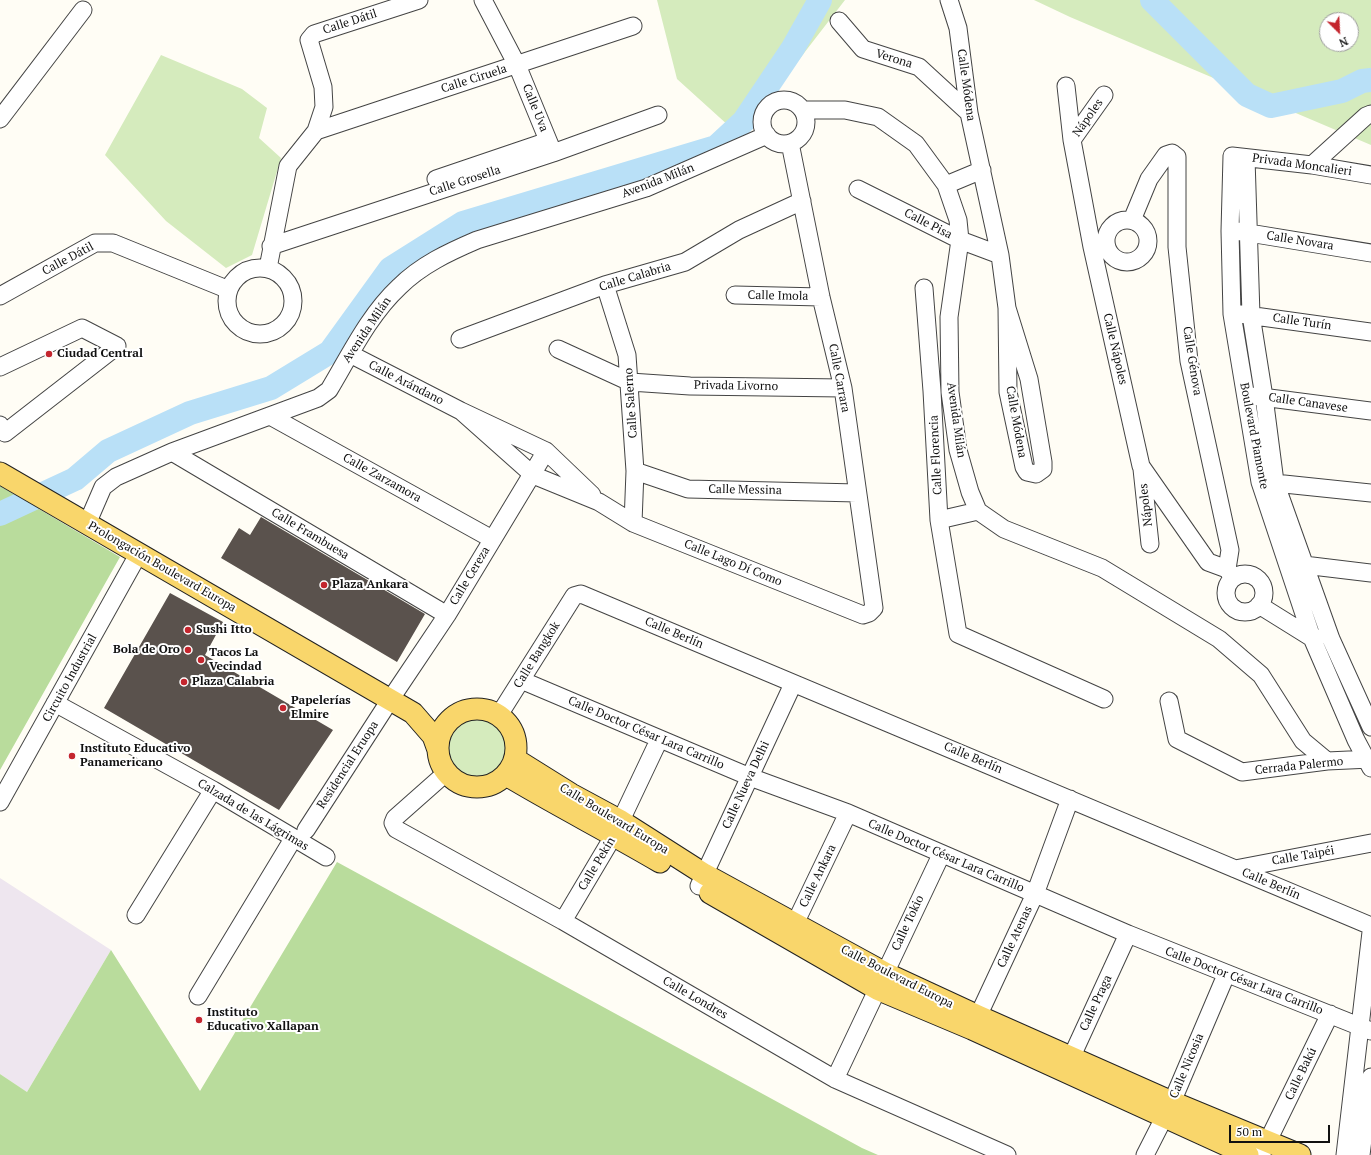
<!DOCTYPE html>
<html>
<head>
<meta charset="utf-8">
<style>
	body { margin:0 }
	#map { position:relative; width:1371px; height:1155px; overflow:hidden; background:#fffdf5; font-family:"PT Serif",serif }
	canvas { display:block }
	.north { position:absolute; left:1319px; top:12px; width:40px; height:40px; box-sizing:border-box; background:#fff; border:1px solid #a0a0a0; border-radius:50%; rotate:156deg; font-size:11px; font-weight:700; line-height:16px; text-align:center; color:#111 }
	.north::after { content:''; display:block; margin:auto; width:14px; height:18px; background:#c4262e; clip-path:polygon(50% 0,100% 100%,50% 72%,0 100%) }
	.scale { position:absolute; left:1229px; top:1125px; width:101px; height:18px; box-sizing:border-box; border:2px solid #111; border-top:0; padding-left:5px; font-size:12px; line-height:14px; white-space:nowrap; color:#111; -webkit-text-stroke:3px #fff; paint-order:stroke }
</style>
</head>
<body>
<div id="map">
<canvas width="1371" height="1155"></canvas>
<div class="north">N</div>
<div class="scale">50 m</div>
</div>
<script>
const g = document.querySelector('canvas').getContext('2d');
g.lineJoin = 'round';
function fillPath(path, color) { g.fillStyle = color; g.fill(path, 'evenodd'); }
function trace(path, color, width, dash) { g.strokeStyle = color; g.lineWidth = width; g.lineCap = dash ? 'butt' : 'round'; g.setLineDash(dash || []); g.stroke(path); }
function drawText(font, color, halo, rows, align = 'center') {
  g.font = font + ' "PT Serif",serif'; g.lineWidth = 4; g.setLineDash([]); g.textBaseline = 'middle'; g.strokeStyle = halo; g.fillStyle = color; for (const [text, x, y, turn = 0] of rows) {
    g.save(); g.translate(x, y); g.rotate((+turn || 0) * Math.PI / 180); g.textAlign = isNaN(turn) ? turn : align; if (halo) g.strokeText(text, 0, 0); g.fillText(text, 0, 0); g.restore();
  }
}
const industrial = new Path2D(`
	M0 878 111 950 27 1092 0 1074Z`);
const green = new Path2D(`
	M657 0H845L740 136 677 79Z
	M1034 0H1371V145L1070 17ZM1327 20H1351V44H1327Z
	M161 55 242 89 267 108 259 138 281 158 252 255 226 268 166 221 105 155Z
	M444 748a31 31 0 1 1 62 0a31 31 0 1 1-62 0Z`);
const forest = new Path2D(`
	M0 486 120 557 0 770Z
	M337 862 862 1148 878 1155H0V1074L27 1092 111 950 200 1091Z`);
const river = new Path2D(`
	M1152 0 1247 95 1271 106 1342 91 1362 81 1371 80
	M0 514 75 479 108 451 190 413 271 388 330 352 390 269 463 223 716 147 744 121 793 48 820 0`);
const building = new Path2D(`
	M261 517 425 614 397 662 221 558 239 528 250 535Z
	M170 593 223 622 205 655 333 730 279 810 104 708Z`);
const minor = new Path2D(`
	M483 0 517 65 552 150
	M949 0 958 28 969 113 1000 255 1007 308 1029 379 1043 462V469L1036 474 1027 472 1024 467 1008 392 1007 308
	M839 21 863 49 919 67 969 113
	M1066 86 1072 140 1092 247 1141 466 1208 562 1227 569 1233 578
	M762 122a22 22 0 1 1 44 0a22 22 0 1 1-44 0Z
	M803 110H845L878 117 916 144 946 185 958 220 960 240 949 317 950 392 958 450 970 492 978 511 1004 529 1102 568 1219 639 1261 675 1303 741 1327 761
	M0 119 83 10
	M316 131 633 26
	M1072 140 1104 95
	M1246 158 1251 315 1264 397 1275 482 1331 639 1371 727
	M1312 165 1366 116 1371 114
	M1371 175 1312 165 1232 156 1230 231 1232 314 1260 482 1312 638 1356 740 1371 768
	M436 179 548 141
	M946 185 982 170
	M858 189 960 240 1000 255
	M1106 241a21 21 0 1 1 42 0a21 21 0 1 1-42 0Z
	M1132 220 1149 179 1166 155 1172 153 1177 157V247L1189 361 1230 550 1227 569
	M1237 231 1371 253
	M271 246 553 153 658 115
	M227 301a33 33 0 1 1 66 0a33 33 0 1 1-66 0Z
	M268 268 288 166 316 131 324 107 323 87 309 40 314 34 419 0
	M605 285 627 355 635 471 633 523
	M924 288 932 391 939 520 958 634 1104 699
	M735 295 821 297
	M0 296 95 243H113L229 290
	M1240 314 1371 332
	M460 339 605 285 685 262 739 230 802 201
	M558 349 630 382 690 386 843 388
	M350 354 461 411 546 451 592 495
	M0 367 82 328 117 346 5 433 0 425
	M1254 396 1371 411
	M461 411 533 475 599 502 633 523 863 615 869 613 874 608 843 388 821 297 790 143
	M272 417 492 539
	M172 452 447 615
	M1142 469 1150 544
	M635 471 688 489 857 493
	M1265 482 1371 493
	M939 520 978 511
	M87 524 103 487 116 477 172 452 318 398 329 390C350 355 369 315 399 287 421 265 449 252 477 240L646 188 767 135
	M1296 567 1304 565 1371 573
	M1226 593a19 19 0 1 1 38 0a19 19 0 1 1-38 0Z
	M1259 605 1312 638H1317
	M521 680 750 777 848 813 1128 934 1371 1031
	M1169 701 1177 739 1242 772 1327 761 1371 759
	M55 703 213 790 326 857
	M499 715 574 596 581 594 1371 926
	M447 772 395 818 393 823 396 829 563 921 835 1079 1007 1155
	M0 802 139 553
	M306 830 390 700 447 615 546 451
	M1235 869 1371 843
	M699 886 793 684
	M136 915 213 790
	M563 921 614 835 659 740
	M790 934 848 813
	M198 996 293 839
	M973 1027 1035 894 1070 799
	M1066 1069 1128 934
	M835 1079 941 855
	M1145 1155 1172 1102 1226 975
	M1261 1155 1330 1014
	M1345 1155 1371 932
	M1361 1155 1371 1077`);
const major = new Path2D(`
	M0 473 413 713 433 736 438 750
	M438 748a39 39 0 1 1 78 0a39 39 0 1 1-78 0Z
	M515 759 571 794 621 821 704 874 885 973 978 1016 1172 1102 1300 1155
	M506 775C556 805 609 832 660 862
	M710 893 877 989 972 1029 1248 1155`);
const markers = [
	[49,354,4,"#c4262e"],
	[324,585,4,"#c4262e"],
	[188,630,4,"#c4262e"],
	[188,650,4,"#c4262e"],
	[201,660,4,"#c4262e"],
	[184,682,4,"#c4262e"],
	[283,708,4,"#c4262e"],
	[72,756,4,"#c4262e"],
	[199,1020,4,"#c4262e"]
];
const streetNames = [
	["Calle Dátil",350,22,-18],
	["Verona",894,59,17],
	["Calle Ciruela",474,79,-18],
	["Calle Módena",966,85,82],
	["Calle Uva",535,108,68],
	["Nápoles",1088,118,-55],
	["Privada Moncalieri",1302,165,8],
	["Calle Grosella",465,181,-18],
	["Avenida Milán",658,181,-21],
	["Calle Pisa",928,224,27],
	["Calle Novara",1300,241,9],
	["Calle Dátil",68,259,-28],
	["Calle Calabria",635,277,-17],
	["Calle Imola",778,296,1],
	["Calle Turín",1302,322,8],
	["Avenida Milán",367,330,-56],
	["Calle Nápoles",1115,349,77],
	["Calle Génova",1192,361,81],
	["Calle Carrara",839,378,79],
	["Calle Arándano",406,383,27],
	["Privada Livorno",736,386,1],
	["Calle Salerno",631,403,-94],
	["Calle Canavese",1308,403,8],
	["Avenida Milán",956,420,82],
	["Calle Módena",1016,422,80],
	["Boulevard Piamonte",1254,436,79],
	["Calle Florencia",936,455,-93],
	["Calle Zarzamora",382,478,29],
	["Calle Messina",745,490,1],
	["Nápoles",1146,505,-97],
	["Calle Frambuesa",310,534,31],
	["Calle Lago Dí Como",733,563,22],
	["Prolongación Boulevard Europa",162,567,30],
	["Calle Cereza",470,576,-59],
	["Calle Berlín",674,633,23],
	["Calle Bangkok",537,655,-58],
	["Circuito Industrial",70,678,-61],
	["Calle Doctor César Lara Carrillo",646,733,23],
	["Calle Berlín",973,758,23],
	["Residencial Eruopa",348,765,-57],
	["Cerrada Palermo",1299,766,-6],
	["Calle Nueva Delhi",746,785,-65],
	["Calzada de las Lágrimas",253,815,31],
	["Calle Boulevard Europa",614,819,31],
	["Calle Doctor César Lara Carrillo",946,856,23],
	["Calle Taipéi",1303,856,-10],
	["Calle Pekín",597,864,-59],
	["Calle Ankara",818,876,-64],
	["Calle Berlín",1271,884,23],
	["Calle Tokio",908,923,-65],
	["Calle Atenas",1015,937,-65],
	["Calle Boulevard Europa",897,977,27],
	["Calle Doctor César Lara Carrillo",1244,981,21],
	["Calle Londres",695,998,30],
	["Calle Praga",1096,1003,-65],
	["Calle Nicosia",1187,1066,-67],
	["Calle Bakú",1301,1074,-64]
];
const poiNames = [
	["Ciudad Central",57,354],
	["Plaza Ankara",332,585],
	["Sushi Itto",196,630],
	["Bola de Oro",180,650,"right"],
	["Tacos La",209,653],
	["Vecindad",209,667],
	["Plaza Calabria",192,682],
	["Papelerías",291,701],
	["Elmire",291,715],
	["Instituto Educativo",80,749],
	["Panamericano",80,763],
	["Instituto",207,1013],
	["Educativo Xallapan",207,1027]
];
fillPath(industrial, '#eee6ef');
fillPath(green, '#d5ebbd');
fillPath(forest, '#b9dc9c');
trace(river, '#b9e0f7', 24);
fillPath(building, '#5a524d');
trace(minor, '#444', 19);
trace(major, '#222', 23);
trace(minor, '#fff', 17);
trace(major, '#f9d66b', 21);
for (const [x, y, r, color] of markers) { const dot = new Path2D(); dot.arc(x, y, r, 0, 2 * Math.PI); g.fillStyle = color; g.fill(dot); trace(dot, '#fff', 1.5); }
drawText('12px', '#111', '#fff', streetNames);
drawText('bold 12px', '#111', '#fff', poiNames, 'left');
</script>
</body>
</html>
